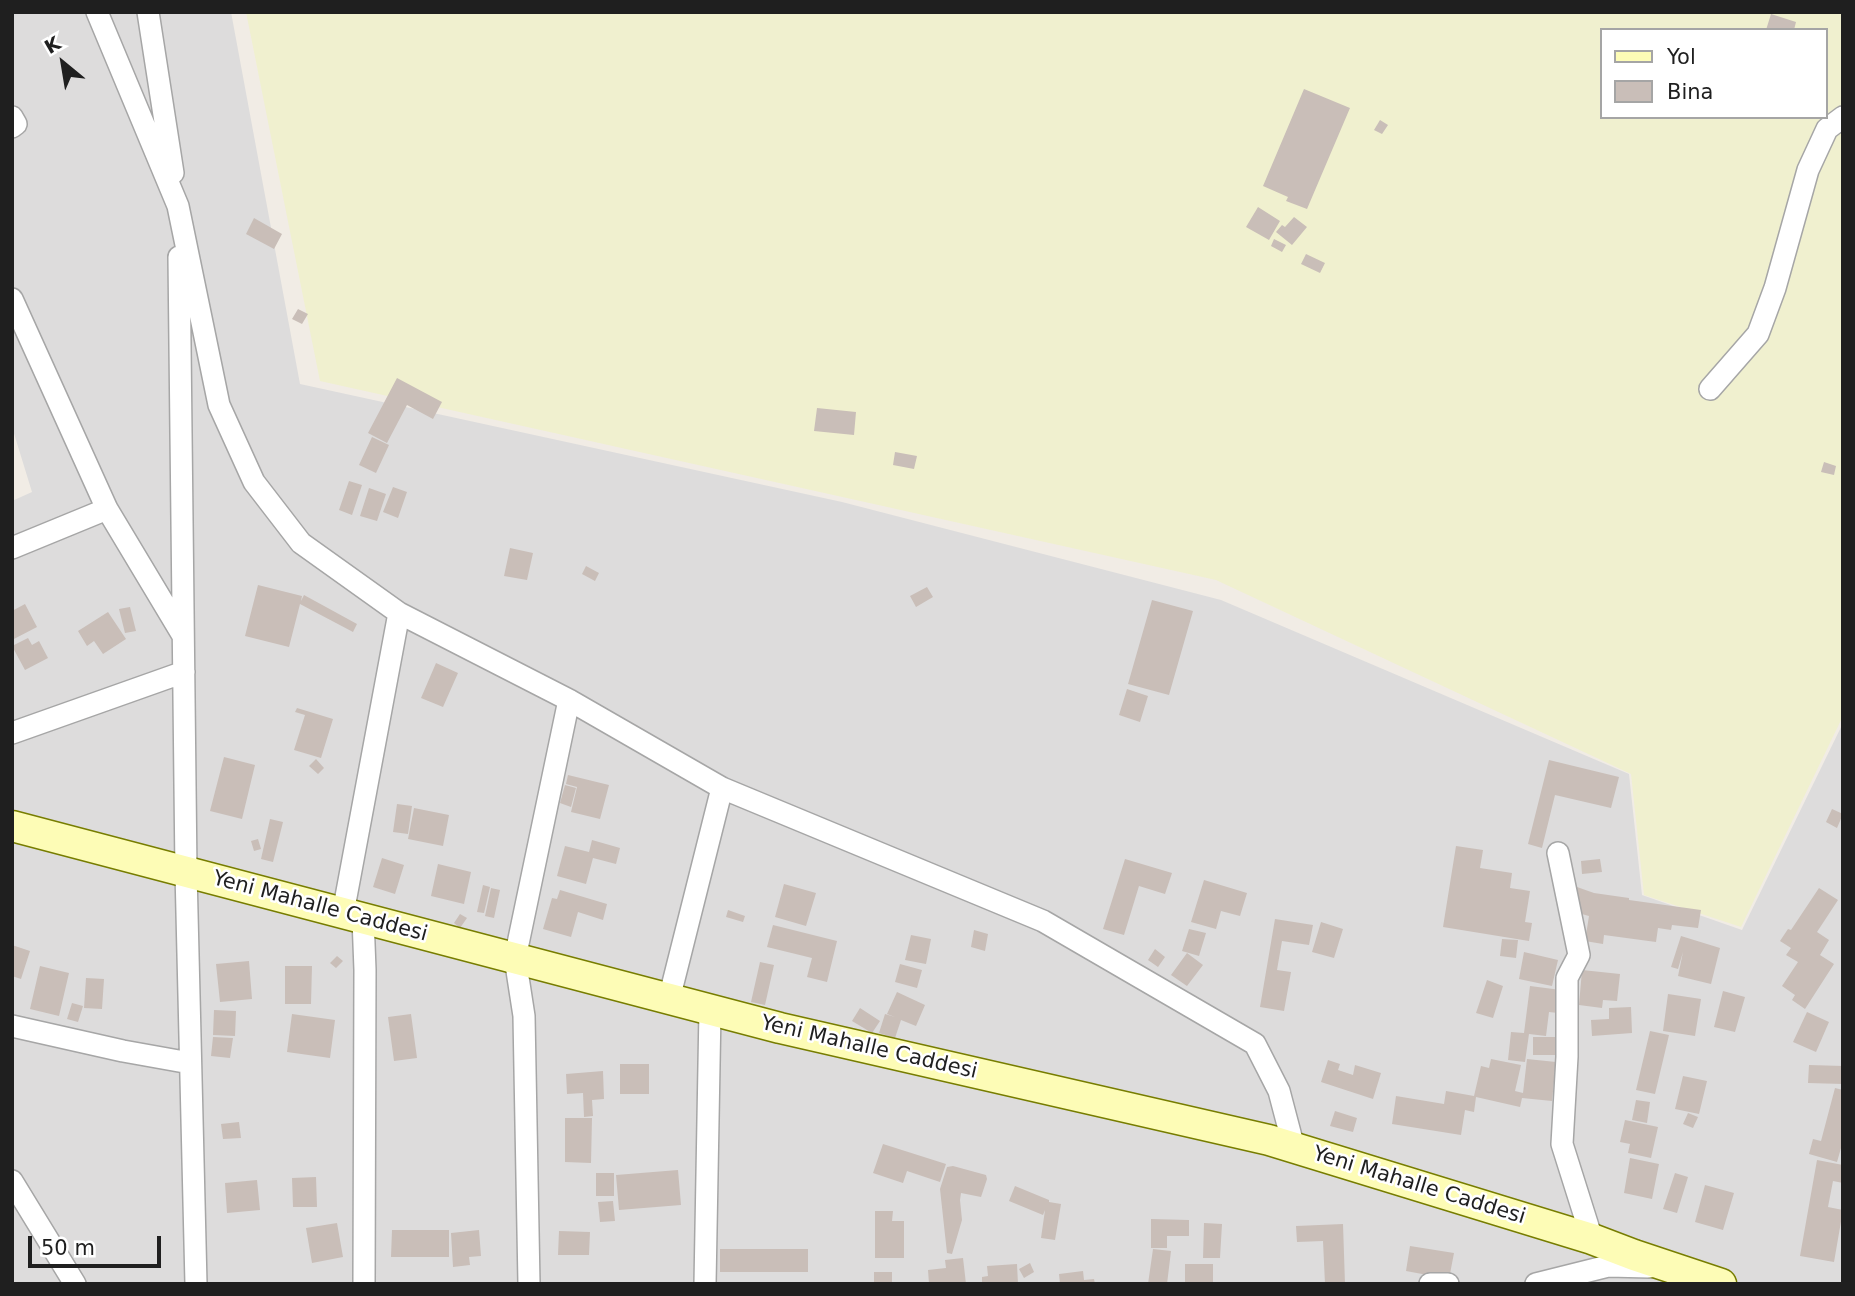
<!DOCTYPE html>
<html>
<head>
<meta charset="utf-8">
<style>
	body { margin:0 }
	#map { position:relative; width:1855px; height:1296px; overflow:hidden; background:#f1ece5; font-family:"DejaVu Sans",sans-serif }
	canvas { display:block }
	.frame { position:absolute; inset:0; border:14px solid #1f1f1f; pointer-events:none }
	.legend { position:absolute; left:1600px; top:28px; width:228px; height:91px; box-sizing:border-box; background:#fff; border:2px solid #a5a5a5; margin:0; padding:9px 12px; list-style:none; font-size:21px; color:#1f1f1f }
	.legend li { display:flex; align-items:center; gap:14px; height:35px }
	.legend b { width:35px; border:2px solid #a5a5a5 }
	.north { position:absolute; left:28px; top:28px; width:70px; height:70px; -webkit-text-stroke:5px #fff; paint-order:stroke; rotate:330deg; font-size:19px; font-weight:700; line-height:28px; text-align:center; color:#1f1f1f }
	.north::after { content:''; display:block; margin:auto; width:24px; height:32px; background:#1f1f1f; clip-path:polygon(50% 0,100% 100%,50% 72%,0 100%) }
	.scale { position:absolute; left:28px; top:1236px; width:133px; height:32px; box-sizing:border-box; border:4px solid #1f1f1f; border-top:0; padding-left:9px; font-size:21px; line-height:24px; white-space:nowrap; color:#1f1f1f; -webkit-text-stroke:5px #fff; paint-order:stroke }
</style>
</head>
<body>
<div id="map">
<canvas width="1855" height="1296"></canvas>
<div class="frame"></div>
<ul class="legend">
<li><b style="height:9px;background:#fdfcb6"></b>Yol</li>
<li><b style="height:19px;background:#c9beb8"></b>Bina</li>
</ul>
<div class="north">K</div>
<div class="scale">50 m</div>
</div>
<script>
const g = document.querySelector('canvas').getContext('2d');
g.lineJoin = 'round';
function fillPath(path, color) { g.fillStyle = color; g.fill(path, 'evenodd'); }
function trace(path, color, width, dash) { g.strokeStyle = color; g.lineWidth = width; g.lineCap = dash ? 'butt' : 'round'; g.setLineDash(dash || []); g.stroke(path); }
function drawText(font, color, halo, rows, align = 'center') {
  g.font = font + ' "DejaVu Sans",sans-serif'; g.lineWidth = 5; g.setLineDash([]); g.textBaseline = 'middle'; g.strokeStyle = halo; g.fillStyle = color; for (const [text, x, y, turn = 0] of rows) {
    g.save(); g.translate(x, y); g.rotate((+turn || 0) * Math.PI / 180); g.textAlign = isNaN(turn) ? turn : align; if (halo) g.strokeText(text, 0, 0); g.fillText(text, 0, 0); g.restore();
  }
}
const residential = new Path2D(`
	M12 12H231L300 384 842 502 1221 600 1629 774 1642 895 1742 930 1843 723V1284H12V501L32 492 12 427Z`);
const farmland = new Path2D(`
	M246 12H1843V716L1741 927 1644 895 1631 774 1216 580 320 381ZM1601 30H1825V117H1601Z`);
const building = new Path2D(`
	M1771 14 1796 22 1794 30H1766Z
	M1304 89 1350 108 1307 209 1286 201 1288 197 1263 186Z
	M1380 120 1388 125 1382 134 1374 130Z
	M1258 207 1280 221 1269 240 1246 227Z
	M1294 217 1307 227 1292 245 1276 232 1282 225 1285 227Z
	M254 218 282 234 274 249 246 234Z
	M1274 239 1286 245 1282 252 1271 246Z
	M1306 254 1325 263 1320 273 1301 264Z
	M298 309 308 314 302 324 292 319Z
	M397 378 442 402 433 419 407 405 387 443 368 433Z
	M817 408 856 412 854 435 814 431Z
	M372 437 389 445 376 473 359 465Z
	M895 452 917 456 914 469 893 465Z
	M1824 462 1836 466 1834 475 1821 472Z
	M349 481 362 485 352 515 339 510Z
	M393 487 407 492 398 518 383 512Z
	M369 488 386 494 377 521 360 516Z
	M510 548 533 553 527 580 504 576Z
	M586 566 599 573 595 581 582 574Z
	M258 585 302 596 301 601 304 595 357 624 353 632 300 604 289 647 245 636Z
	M927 587 933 597 916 607 910 596Z
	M1152 600 1193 611 1169 695 1128 684Z
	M25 604 37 627 12 640V611Z
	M130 607 136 631 125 633 119 609Z
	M108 612 126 639 103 654 94 641 87 646 78 631Z
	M28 638 32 645 39 641 48 658 25 670 12 646Z
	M436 663 458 673 443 707 421 698Z
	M1127 689 1148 696 1140 722 1119 715Z
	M297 708 333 719 321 758 294 750 305 715 295 712Z
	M224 757 255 765 242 819 210 811Z
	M316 759 324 768 318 774 309 766Z
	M1549 760 1619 777 1611 808 1555 795 1542 848 1528 844Z
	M568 775 609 785 600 819 571 812 577 787 566 784Z
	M565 785 576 788 571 807 560 803Z
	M397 804 412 806 408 834 393 832Z
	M414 808 449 815 443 846 408 839Z
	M1832 809 1843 814 1837 828 1826 822Z
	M270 819 283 822 273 862 261 859Z
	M258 839 261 849 254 851 251 841Z
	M592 840 620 848 616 864 593 858 586 884 557 876 565 846 589 852Z
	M1456 846 1483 850 1480 868 1512 873 1510 888 1530 891 1525 922 1532 923 1529 941 1443 927Z
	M382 858 404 865 395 894 373 887Z
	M1125 859 1172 873 1165 894 1139 886 1124 935 1103 929Z
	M1600 859 1602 872 1582 874 1581 861Z
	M438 864 471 872 464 904 431 896Z
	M1204 880 1247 893 1240 916 1221 911 1216 929 1191 922Z
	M784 884 816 893 806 926 775 917Z
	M483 885 490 887 484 913 477 912Z
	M1577 887 1594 893 1629 898V900L1701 910 1698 928 1672 925 1671 930 1658 928 1656 942 1604 935 1603 944 1585 941 1589 916 1571 911Z
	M491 888 500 890 494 918 485 916Z
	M1819 888 1838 900 1817 932 1829 940 1820 955 1834 964 1805 1009 1792 1000 1795 995 1782 986 1798 962 1786 955 1791 948 1780 941 1788 929 1791 930Z
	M560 890 607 904 603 920 578 912 571 937 543 929 552 898 557 899Z
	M728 910 745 916 743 922 726 917Z
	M460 914 467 918 460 928 454 923Z
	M1275 919 1313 925 1309 945 1282 941 1277 970 1291 972 1284 1011 1260 1007Z
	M1321 922 1343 929 1334 958 1312 952Z
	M773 925 837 941 827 982 807 977 812 958 767 947Z
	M1189 929 1206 933 1199 956 1182 951Z
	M974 930 988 934 985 951 971 947Z
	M911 935 931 939 926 964 905 960Z
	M1681 936 1720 948 1711 984 1678 976 1683 952 1678 969 1671 967Z
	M1502 939 1518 940 1516 958 1500 956Z
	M12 945 30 951 21 979 12 976Z
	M1155 949 1165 957 1158 967 1148 960Z
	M1524 952 1558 960 1552 986 1519 979Z
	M1187 953 1203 965 1187 986 1171 975Z
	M337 956 343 961 336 968 330 963Z
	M249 961 252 999 220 1002 216 964Z
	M760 962 774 965 765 1005 751 1002Z
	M900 964 922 970 917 988 895 982Z
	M40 966 69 973 59 1016 30 1009Z
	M285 966H312L311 1004H285Z
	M1582 970 1620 974 1617 1001 1603 1000 1602 1008 1579 1005Z
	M86 978 104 979 102 1009 84 1008Z
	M1487 980 1503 986 1493 1018 1476 1013Z
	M1530 986 1561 990 1558 1013 1549 1012 1546 1036 1529 1034 1525 1062 1508 1060 1511 1032 1524 1033Z
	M1723 991 1745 997 1735 1032 1714 1027Z
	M897 992 925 1005 916 1026 901 1020 895 1038 879 1033 885 1014 895 1017 887 1014Z
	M1668 994 1701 999 1695 1036 1663 1031Z
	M72 1003 83 1006 78 1022 67 1019Z
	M1631 1007 1632 1033 1592 1036 1591 1020 1609 1019V1008Z
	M860 1008 880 1021 872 1033 852 1021Z
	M214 1010 236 1011 235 1036 213 1035Z
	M1807 1012 1829 1022 1816 1052 1793 1042Z
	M292 1014 335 1020 330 1058 287 1052Z
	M411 1014 417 1058 394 1061 388 1017Z
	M1650 1031 1669 1035 1655 1094 1636 1090Z
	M213 1037 233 1038 230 1058 211 1056Z
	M1533 1037H1558V1055H1533Z
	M1491 1059 1521 1065 1515 1091 1523 1093 1527 1059 1556 1062 1552 1101 1522 1098 1520 1107 1476 1097 1474 1112 1465 1110 1461 1135 1392 1124 1396 1096 1444 1104 1446 1091 1474 1096 1481 1066 1489 1068Z
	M1328 1060 1340 1064 1338 1070 1353 1075 1355 1065 1381 1073 1373 1099 1321 1082Z
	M620 1064H649V1094H620Z
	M1809 1065 1843 1066V1084L1808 1083Z
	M603 1071 604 1099 592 1100 593 1116 584 1117 583 1093 567 1094 566 1074Z
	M1683 1076 1707 1081 1699 1114 1675 1109Z
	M1835 1088 1843 1090V1141L1837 1162 1809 1154 1813 1139 1821 1141Z
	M1636 1100 1650 1102 1647 1123 1632 1120Z
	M1335 1111 1357 1118 1353 1132 1330 1126Z
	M1688 1113 1698 1117 1693 1128 1683 1124Z
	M565 1118H592L591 1163 565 1162Z
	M1625 1120 1658 1127 1651 1158 1628 1153 1630 1144 1620 1142Z
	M239 1122 241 1138 223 1139 221 1124Z
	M883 1144 946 1164 940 1182 907 1171 903 1183 873 1173Z
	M1630 1158 1659 1164 1652 1199 1624 1193Z
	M1817 1160 1843 1165V1183L1833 1181 1828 1207 1843 1210 1834 1262 1800 1256Z
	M953 1166 986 1175 987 1179 981 1197 961 1193 960 1200 962 1220 952 1254 947 1253 940 1189 947 1167Z
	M678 1170 681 1205 619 1210 616 1175Z
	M596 1173H614V1196H596Z
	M1675 1173 1688 1177 1677 1213 1663 1209Z
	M316 1177 317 1207H293L292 1178Z
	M257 1180 260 1210 227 1213 225 1183Z
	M1705 1185 1734 1193 1723 1230 1695 1222Z
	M1015 1186 1049 1200V1202L1061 1204 1055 1240 1041 1238 1045 1210 1043 1215 1009 1201Z
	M613 1201 615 1221 600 1222 598 1202Z
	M875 1211H893L892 1221H904V1258H875Z
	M1151 1219 1189 1220V1236H1167V1248H1151Z
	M337 1223 343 1257 312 1263 306 1228Z
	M1204 1223 1222 1224 1220 1258H1203Z
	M1343 1224 1345 1284H1325L1323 1241 1297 1242 1296 1226Z
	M392 1230H449V1257H391Z
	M479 1230 481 1256 469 1257 470 1265 453 1267 451 1233Z
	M559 1231 590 1232 589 1255H558Z
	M1410 1246 1454 1253 1449 1279 1406 1271Z
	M720 1249H808V1272H720Z
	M1153 1249 1171 1251 1167 1284H1148Z
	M963 1258 966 1284H929L928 1270 946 1268 945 1260Z
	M1030 1263 1034 1272 1024 1278 1019 1269Z
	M1017 1264 1018 1284H982V1277L988 1276 987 1266Z
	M1185 1264H1213V1284H1185Z
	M1083 1271 1084 1280 1094 1279 1095 1284H1060L1059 1274Z
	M874 1272H892V1284H874Z`);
const street = new Path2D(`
	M97 12 178 206 219 405 254 482 301 543 399 613 569 700 722 788 1043 921 1255 1044 1279 1091 1294 1148
	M148 12 173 173
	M12 117 16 124 12 127
	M179 257 186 872 196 1284
	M12 299 107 509 182 634
	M1710 389 1758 334 1775 288 1808 170 1827 129 1843 117
	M12 548 107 509
	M12 733 184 672
	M1558 853 1579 955 1567 978V1057L1562 1144 1592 1239
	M343 913 399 613
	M363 918 365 970 364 1284
	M669 999 722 788
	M12 1026 123 1051 190 1063
	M12 1181 75 1284
	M529 1284 524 1016 515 958 569 700
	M705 1284 710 1010
	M1430 1284H1448
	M1536 1284 1608 1266 1650 1267`);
const secondary = new Path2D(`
	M12 826 780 1028 1269 1140 1592 1239 1634 1255 1721 1284`);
const streetNames = [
	["Yeni Mahalle Caddesi",320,907,15],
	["Yeni Mahalle Caddesi",869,1048,13],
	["Yeni Mahalle Caddesi",1419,1186,17]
];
fillPath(residential, '#dddcdc');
fillPath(farmland, '#f0f0cf');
fillPath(building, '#c9beb8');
trace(street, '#a6a6a6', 24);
trace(secondary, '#777d00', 33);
trace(street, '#fff', 21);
trace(secondary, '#fdfcb6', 30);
drawText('21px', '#1f1f1f', '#fff', streetNames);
</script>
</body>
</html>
